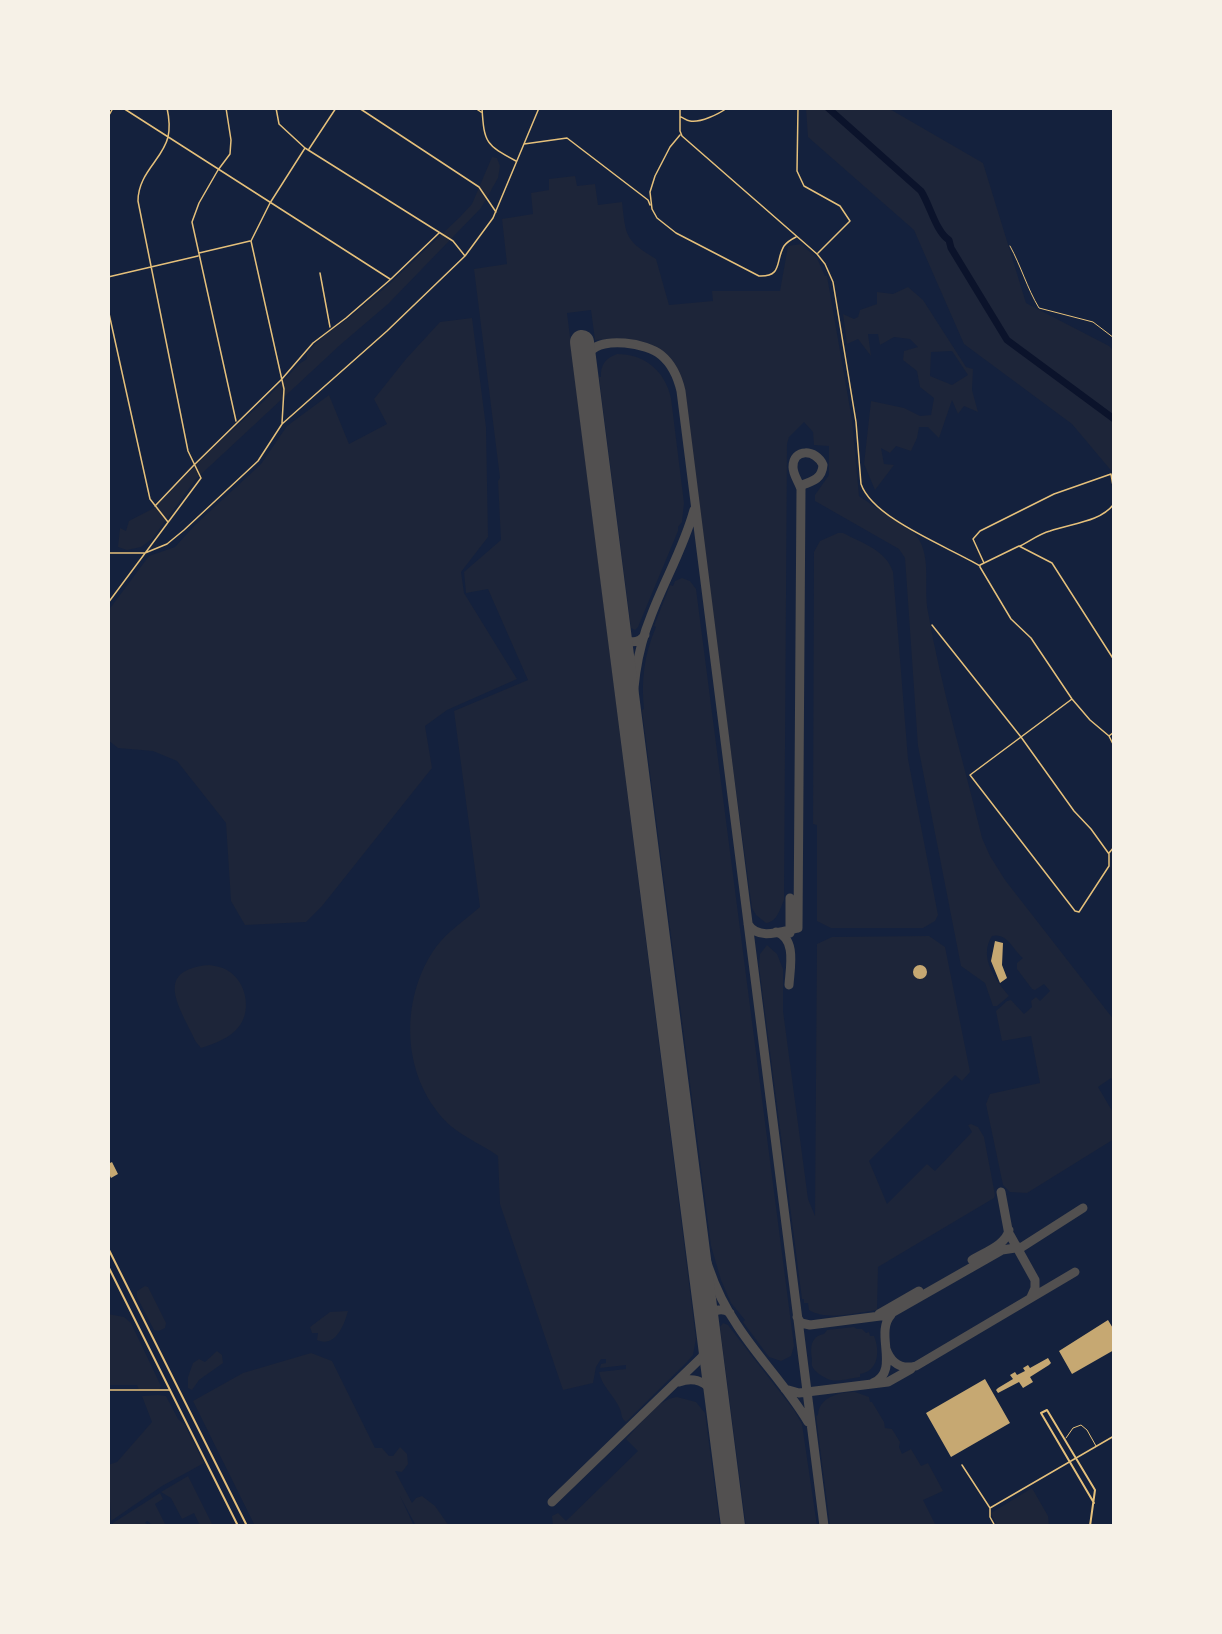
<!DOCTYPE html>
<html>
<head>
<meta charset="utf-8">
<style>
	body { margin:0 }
	#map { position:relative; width:1222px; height:1634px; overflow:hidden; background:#14213d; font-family:Rubik,sans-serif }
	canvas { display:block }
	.frame { position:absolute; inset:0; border:110px solid #f6f1e7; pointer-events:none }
</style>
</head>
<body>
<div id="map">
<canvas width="1222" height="1634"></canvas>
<div class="frame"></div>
</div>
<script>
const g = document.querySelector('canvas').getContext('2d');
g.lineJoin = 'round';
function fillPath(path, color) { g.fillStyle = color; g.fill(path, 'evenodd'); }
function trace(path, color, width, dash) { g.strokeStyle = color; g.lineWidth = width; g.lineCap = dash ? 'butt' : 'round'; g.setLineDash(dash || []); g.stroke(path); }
const green = new Path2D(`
	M806 108H888L983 163 1026 303 1109 346 1114 351V474L1072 424 964 344 914 230 808 137Z
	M492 157 497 158 500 166 498 178 481 208 388 304 340 345 196 479 152 539 141 547 127 550 118 547 120 528 126 531 129 521 154 508 206 454 264 401 299 364 307 359V353L328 332 349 318 387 286 460 217 472 204Z
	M575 176 577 186 595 184 598 205 622 202C626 237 625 240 656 259L669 305 713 301 712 291H780L788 246 801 244 817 258 825 276H827L852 420 859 496 914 533C933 553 923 587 928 612 941 687 964 763 982 838L990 856 1005 880 1114 1020V1082L1111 1078 1098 1087 1114 1114V1139L1027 1193 1010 1192 1003 1185 986 1104 990 1094 1040 1083 1031 1036 1002 1041 996 1011 1007 1001 1011 1000 1024 1014 1032 1007 1031 1001 1036 997 1040 1001 1050 991 1044 984 1035 990 1032 989 1017 969V963L1023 958C1013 950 1007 932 992 936 978 958 996 980 1009 996L997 1006H993L985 983 961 966 918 746 905 558 899 549 815 501V495L829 475V446L814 445 813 432 804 422 789 437 787 444 784 900C780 909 777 922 766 923L756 915 752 908 681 384C664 342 636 337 595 340L591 310 567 313 696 1339 693 1355 687 1362 626 1422C621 1418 622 1415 620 1409 614 1395 602 1387 599 1372L626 1369V1365L600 1368 601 1364 606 1363V1359H601L596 1367 593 1383 563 1390 500 1204 498 1156C483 1145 467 1139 452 1127 401 1082 398 1000 436 947 448 931 465 920 480 907L454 711 528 680 488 589 466 593 464 572 501 540 498 481 500 478 474 269 507 264 502 219 533 214 531 193 549 190V179Z
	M908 287 923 300 966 367 973 369 972 390 978 412 964 406 958 414 952 400 939 438 928 427H919L917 438 911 451 896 446 890 453 881 448 884 464 894 465 875 490 864 464 871 401 904 408 920 416 931 415 934 398 920 387 917 371 903 360 904 351 918 347 910 339 894 337 880 345 878 334H868L871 356 858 339 847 344 843 314 854 319 858 317 860 310 877 304V292L893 294ZM952 351 968 375 952 385 930 376 931 352Z
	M472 318 486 427 488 537 461 572 464 593 517 679 447 710 425 726 432 768 322 906 306 922 245 925 231 901 226 823 177 761 153 751 118 748 108 740V611L149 556 175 547 195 525 261 464 287 426 329 395 349 444 387 424 374 399 406 359 440 322Z
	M617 354C645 354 665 371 671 398L684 503 682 522 678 527V531L638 627 635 630 631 628 599 377H601C600 365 606 358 617 354Z
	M838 533H843C862 543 886 550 893 572L908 759 938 915 935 921 923 928H831L817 921V825L813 824 814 552 820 541Z
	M682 578 690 581 696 589 794 1346 791 1356 781 1361 769 1357 743 1322 745 1320 731 1303 721 1280 711 1246 642 710 644 709C641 680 644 655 656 627L654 626 670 585 673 586 675 581Z
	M929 936 945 947 970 1072 962 1081 955 1075 869 1161 887 1204 927 1164 935 1171 972 1132 968 1125 971 1124 978 1127 984 1137 995 1195 994 1198 878 1267 877 1310C855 1313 827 1321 809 1310L808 1303H804V1299H802L759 966 760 954 767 945 777 954 783 969V1011L808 1199 815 1216 817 944 832 937Z
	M209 965C215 966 222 967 227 970 248 982 253 1015 235 1031 225 1040 213 1044 201 1048L196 1042C181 1009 151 970 209 965Z
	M145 1286 148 1287 166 1323 165 1328 159 1331 154 1330 137 1297V1291Z
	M348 1311C344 1326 335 1348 317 1340L318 1333H312L310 1327 330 1312Z
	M108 1314 124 1317 131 1323 161 1386 159 1390H139L137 1385H108Z
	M723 1323 728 1325 794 1410 802 1424 817 1526H746L720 1327Z
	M854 1327 857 1329H862L866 1333 869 1332 870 1336H874C880 1351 879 1371 860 1374V1377C851 1378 839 1382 831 1380 826 1379 816 1373 813 1368 811 1365 812 1362 812 1359 810 1347 811 1336 824 1334L827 1330Z
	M217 1351 222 1355 223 1363 199 1380 192 1390 188 1388V1377L193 1363 199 1359 205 1362Z
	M311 1353 332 1361 375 1448H382L389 1456H393L400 1447 407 1454 408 1464 402 1472 395 1471 412 1503 416 1498 422 1496 435 1506 449 1526H416L400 1496 414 1526H255L193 1401 243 1373Z
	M855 1392 869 1397 870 1402H872L884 1422 885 1428 892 1429 900 1442 899 1447 902 1454 911 1449 921 1466 928 1463 943 1491 923 1500 936 1526H830L816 1416 818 1415C819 1397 839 1392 855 1392Z
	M158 1395 166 1396 178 1419 184 1424 204 1463 162 1486 111 1521 108 1465 117 1462 152 1422 142 1396Z
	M677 1397 696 1402 705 1413 720 1526H553L552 1516 558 1513 566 1521 638 1451 626 1439C640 1425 657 1399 677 1397Z
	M188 1476 213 1526H200L194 1513 182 1519 171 1498 161 1492Z
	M1032 1488 1048 1516 1049 1526H997L991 1513Z
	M160 1493 163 1499 155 1504 166 1526H154L147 1521 145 1523 152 1526H112L113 1523Z`);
const river = new Path2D(`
	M828 108 921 191C930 205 936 232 949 240L951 248 1007 340 1114 419`);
const taxiway = new Path2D(`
	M586 370C586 364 586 357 590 352 602 336 647 343 661 355 672 364 678 378 681 391L824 1526
	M619 631C625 643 636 646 645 635
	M633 738C631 697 635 655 651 616 664 581 684 547 694 510
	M790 898V933
	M748 924C758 941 782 931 798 928L801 489 802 485C814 481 822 478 823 465 816 449 793 448 793 467 793 475 799 482 801 489
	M776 932C797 938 790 968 789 985
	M1001 1192 1009 1235
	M692 1205C702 1249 711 1287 737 1325 759 1359 788 1388 808 1422
	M1010 1235 1035 1280V1288L1031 1297
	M972 1260C985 1252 1006 1245 1009 1230
	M879 1314 919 1291
	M797 1317 801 1323 810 1325 888 1315 1002 1250 1022 1247 1083 1208
	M707 1322C709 1311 721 1306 730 1313
	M886 1349C891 1363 901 1370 916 1366L1075 1272
	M679 1382C695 1376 706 1382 716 1395
	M873 1383C901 1371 874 1333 891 1315
	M785 1389 799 1393 888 1382 911 1369
	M552 1502 702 1357 706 1350 709 1339`);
const runway = new Path2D(`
	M582 342 733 1526`);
const building = new Path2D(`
	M995 941 1003 943 1002 965 1007 978 1000 983 991 961Z
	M913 972a7 7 0 1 1 14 0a7 7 0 1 1-14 0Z
	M112 1162 118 1174 111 1178 108 1172V1164Z
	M1108 1320 1114 1330V1350L1072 1374 1059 1351Z
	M1048 1358 1051 1363 1049 1365 1030 1377 1033 1382 1023 1388 1019 1382 998 1393 996 1390 998 1388 1013 1379 1010 1375 1015 1372 1017 1375 1025 1371 1023 1368 1028 1365 1030 1368Z
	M985 1379 1010 1423 951 1457 926 1413Z`);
const path = new Path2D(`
	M1010 246C1021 266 1027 288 1039 308L1093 322 1114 338`);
const service = new Path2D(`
	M1066 1438 1073 1428 1081 1425 1087 1430 1096 1446`);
const minor = new Path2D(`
	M123 108 390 279
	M226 108 231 140 230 154 218 170 199 203 192 222 236 421
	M276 108 279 124 305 148 453 241 465 256
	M359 108 479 187 496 212
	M475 108 481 112
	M482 108C484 143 486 145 516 161
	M680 108V131L682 136 817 254 825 264 833 282 856 422 861 484C873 519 949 547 980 566
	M798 108 797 171 804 186 840 206 850 221 818 253
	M108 117 113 108
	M681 117C684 118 686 121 690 121 700 123 719 114 727 108
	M680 135 670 147 655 176 650 192 652 209 657 218 676 233 759 276C783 277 775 261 784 246 787 242 792 239 796 237
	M524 144 567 138 648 200 650 205
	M309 149 336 108
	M199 253 250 241
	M320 273 330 327
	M108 277 198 256
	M108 309 150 499 168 522
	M282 423 284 389 251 241 270 203 305 148
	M155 506 194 465 281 380 313 343 346 318 391 279 439 233
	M1020 546C1030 541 1039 534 1050 531 1071 523 1099 523 1114 504
	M108 553H145L167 544 184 530 258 461 282 424 387 331 465 256 493 218 539 108
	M984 563 973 539 980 531 1054 494 1111 474 1114 492
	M980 565 1019 546 1052 563 1114 660
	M980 567 1011 619 1031 638 1072 699 1090 720 1109 736 1114 746
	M108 603 201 478 188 451 138 201C138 173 163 159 168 137 170 128 169 117 167 108
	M932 625 1021 737 1074 811 1091 829 1109 854V866L1079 912 1075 911 970 775 1072 699
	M1109 736 1114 732
	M1109 853 1114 847
	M108 1390H170
	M962 1465 990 1508V1517L995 1526
	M990 1508 1114 1436`);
const primary = new Path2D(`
	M108 1248 247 1526
	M108 1266 238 1526
	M1090 1526 1095 1490 1047 1410 1041 1413 1094 1503`);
fillPath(green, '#1d2539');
trace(river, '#0b132b', 7);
trace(taxiway, '#525050', 9);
trace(runway, '#525050', 24);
fillPath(building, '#c6a872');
trace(path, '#e5c07b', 1);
trace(service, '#e5c07b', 1);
trace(minor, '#e5c07b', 1.5);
trace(primary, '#e5c07b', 2);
</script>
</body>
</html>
